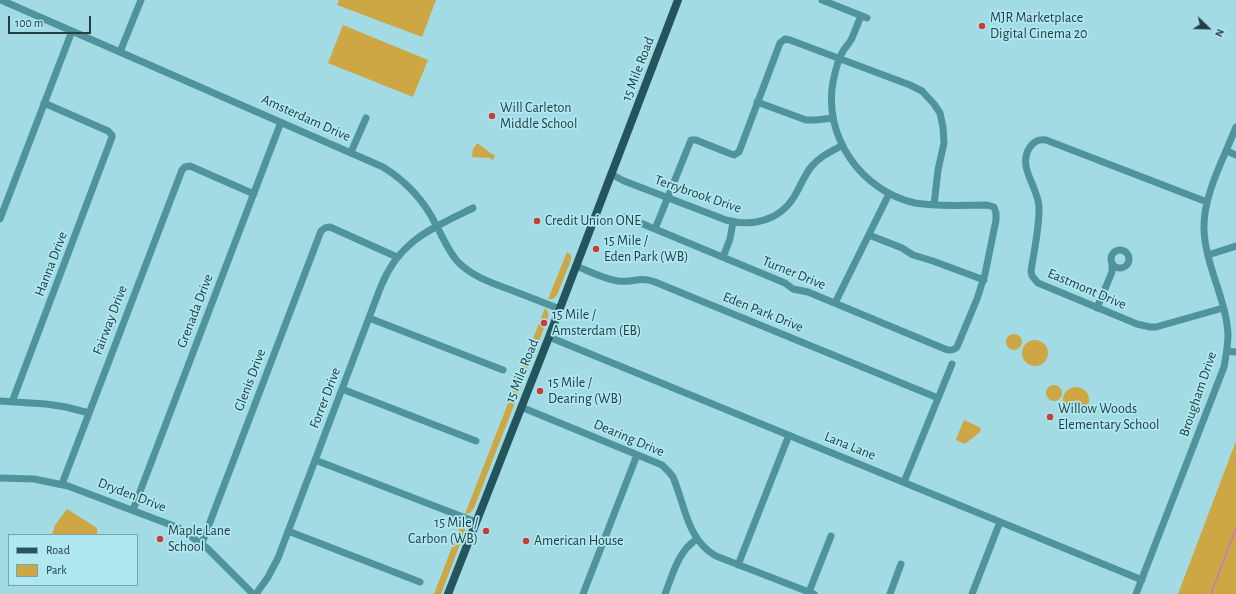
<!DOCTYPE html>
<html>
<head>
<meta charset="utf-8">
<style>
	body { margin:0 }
	#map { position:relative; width:1236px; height:594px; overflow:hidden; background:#a2dbe4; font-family:"Alegreya Sans",sans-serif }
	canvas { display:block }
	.legend { position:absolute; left:8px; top:534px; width:130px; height:52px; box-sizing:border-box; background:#afe8f1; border:1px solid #78a4ab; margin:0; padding:5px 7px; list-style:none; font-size:12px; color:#263e41 }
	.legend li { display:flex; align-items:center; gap:8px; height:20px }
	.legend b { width:20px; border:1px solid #78a4ab }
	.north { position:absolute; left:1188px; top:8px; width:40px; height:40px; -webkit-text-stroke:3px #afe8f1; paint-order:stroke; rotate:113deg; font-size:11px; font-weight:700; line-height:16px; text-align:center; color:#263e41 }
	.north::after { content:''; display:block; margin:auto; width:14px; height:18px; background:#263e41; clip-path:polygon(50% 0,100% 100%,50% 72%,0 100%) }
	.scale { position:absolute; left:8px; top:16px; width:83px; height:18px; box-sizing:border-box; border:2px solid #263e41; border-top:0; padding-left:5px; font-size:12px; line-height:14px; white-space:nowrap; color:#263e41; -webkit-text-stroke:3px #afe8f1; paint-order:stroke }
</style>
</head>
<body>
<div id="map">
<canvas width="1236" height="594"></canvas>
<ul class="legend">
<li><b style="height:5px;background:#24555c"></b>Road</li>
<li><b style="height:11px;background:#cda744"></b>Park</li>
</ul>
<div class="north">N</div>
<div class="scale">100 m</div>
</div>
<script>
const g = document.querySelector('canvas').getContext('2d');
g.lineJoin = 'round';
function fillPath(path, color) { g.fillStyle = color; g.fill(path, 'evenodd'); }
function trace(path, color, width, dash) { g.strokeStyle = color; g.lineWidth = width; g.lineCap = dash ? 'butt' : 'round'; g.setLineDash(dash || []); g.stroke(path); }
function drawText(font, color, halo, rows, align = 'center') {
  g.font = font + ' "Alegreya Sans",sans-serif'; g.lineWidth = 3.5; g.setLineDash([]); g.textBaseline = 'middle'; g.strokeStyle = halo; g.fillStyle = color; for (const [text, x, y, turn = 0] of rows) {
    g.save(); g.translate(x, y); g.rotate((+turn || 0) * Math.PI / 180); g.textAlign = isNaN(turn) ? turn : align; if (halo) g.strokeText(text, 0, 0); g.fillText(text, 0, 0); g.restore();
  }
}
const green = new Path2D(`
	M339 0H436L422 37 337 5Z
	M343 25 428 60 413 97 328 63Z
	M477 143 492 154 495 155 493 160 490 158 472 157 473 149Z
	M567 252 571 255V260L557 295 553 299H548Z
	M545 308 548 312V318L474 508 470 513 465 514Z
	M1006 342a8 8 0 1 1 16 0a8 8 0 1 1-16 0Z
	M1022 353a13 13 0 1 1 26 0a13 13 0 1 1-26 0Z
	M1046 393a8 8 0 1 1 16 0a8 8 0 1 1-16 0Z
	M1063 400a13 13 0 1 1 26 0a13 13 0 1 1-26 0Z
	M964 420 981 428 980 432 965 444 956 440V439Z
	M1236 441V594H1178Z
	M67 509 97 528V535H52L55 525Z
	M462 521 465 525V531L441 594H434Z`);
const stream = new Path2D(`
	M1235 462H1236
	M1211 594 1236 528`);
const minor = new Path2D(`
	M1 0 383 167C407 182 424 200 436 225 443 237 448 251 458 262 473 277 492 283 511 290 527 296 543 303 560 309
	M822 0 867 18
	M120 52 141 0
	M757 102 806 120H816L833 118
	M1227 151 1236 155
	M351 152 366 118
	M611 174 624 181 726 220C752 227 779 221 794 197 800 187 804 176 811 167 819 157 830 152 841 146
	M1207 202 1046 140C1039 139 1034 141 1030 147 1016 168 1040 188 1039 209 1039 230 1034 251 1031 271L1032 276 1038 283 1137 324 1150 327H1156L1223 308
	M626 217 785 283 793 289 808 292 945 349C950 351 953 351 957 347L977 299 985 274 996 220V213L994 207 987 205C964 205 938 207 915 203 861 191 823 136 833 82 835 72 838 59 843 51 846 46 850 43 852 38 855 31 858 23 861 16
	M0 219 72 31
	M655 229 691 140H696L731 154 734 155 739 152 780 43 785 39 790 40 910 85 922 91 934 104 940 113 943 127 944 143 938 170 934 205
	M869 235 902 248 913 255 933 261 984 280
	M1111 259a9 9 0 1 1 18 0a9 9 0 1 1-18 0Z
	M1208 255 1236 246
	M723 257 730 239 733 222
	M576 266C589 271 604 279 618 281 632 283 639 276 655 282L938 398
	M835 303 889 194
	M1097 308 1112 272V263
	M369 318 503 370
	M549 337 1142 580
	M1227 351 1236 352
	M342 389 476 441
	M0 401 46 404 66 407 89 413
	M12 402 112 137V135L108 131 44 103
	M521 407 662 465 669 472 673 477C685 505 687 540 716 556L814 594
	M315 460 476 522
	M0 478 34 479 68 486 179 528 207 548 253 594
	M904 482 952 364
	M62 484 182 170 185 167 190 166 254 194
	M133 510 281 122
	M288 531 420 582
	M202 543 321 231 325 228 330 227 397 257
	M738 565 789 435
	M809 592 831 536
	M256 594 268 577 278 558 381 286C400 240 431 229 473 208
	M583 594 637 455
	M665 594C673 574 678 551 697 539
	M890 594 901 564
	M972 594 1000 522
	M1136 594 1224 367C1226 356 1228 346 1228 334 1226 298 1205 265 1204 229 1203 195 1224 158 1236 127`);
const major = new Path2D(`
	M448 594 549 337 678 0`);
const markers = [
	[982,26,4,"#ca3c34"],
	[492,116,4,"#ca3c34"],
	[537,221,4,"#ca3c34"],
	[596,249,4,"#ca3c34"],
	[544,323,4,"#ca3c34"],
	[540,391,4,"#ca3c34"],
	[1050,417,4,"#ca3c34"],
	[486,531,4,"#ca3c34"],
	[160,539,4,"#ca3c34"],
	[526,541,4,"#ca3c34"]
];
const poiNames = [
	["MJR Marketplace",990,18],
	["Digital Cinema 20",990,34],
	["Will Carleton",500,108],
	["Middle School",500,124],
	["Credit Union ONE",545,221],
	["15 Mile /",604,241],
	["Eden Park (WB)",604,257],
	["15 Mile /",552,315],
	["Amsterdam (EB)",552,331],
	["15 Mile /",548,383],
	["Dearing (WB)",548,399],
	["Willow Woods",1058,409],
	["Elementary School",1058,425],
	["15 Mile /",478,523,"right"],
	["Carbon (WB)",478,539,"right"],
	["Maple Lane",168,531],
	["School",168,547],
	["American House",534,541]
];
const streetNames = [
	["15 Mile Road",638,69,-69],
	["Amsterdam Drive",306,118,24],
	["Terrybrook Drive",698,194,19],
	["Hanna Drive",51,264,-69],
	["Turner Drive",794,273,22],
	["Eastmont Drive",1087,289,23],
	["Grenada Drive",195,311,-69],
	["Eden Park Drive",763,312,22],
	["Fairway Drive",110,320,-69],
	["15 Mile Road",522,371,-68],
	["Glenis Drive",250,380,-69],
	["Brougham Drive",1198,394,-71],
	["Forrer Drive",325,398,-69],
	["Dearing Drive",629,438,23],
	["Lana Lane",850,446,22],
	["Dryden Drive",132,495,21]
];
fillPath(green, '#cda744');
trace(stream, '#cc73ca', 1.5);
trace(minor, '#4f939d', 7);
trace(major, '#24555c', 8);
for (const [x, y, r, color] of markers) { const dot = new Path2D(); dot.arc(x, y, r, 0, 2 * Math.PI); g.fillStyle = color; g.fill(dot); trace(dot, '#afe8f1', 1.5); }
drawText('14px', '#263e41', '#afe8f1', poiNames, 'left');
drawText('14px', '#263e41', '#afe8f1', streetNames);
</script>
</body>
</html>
